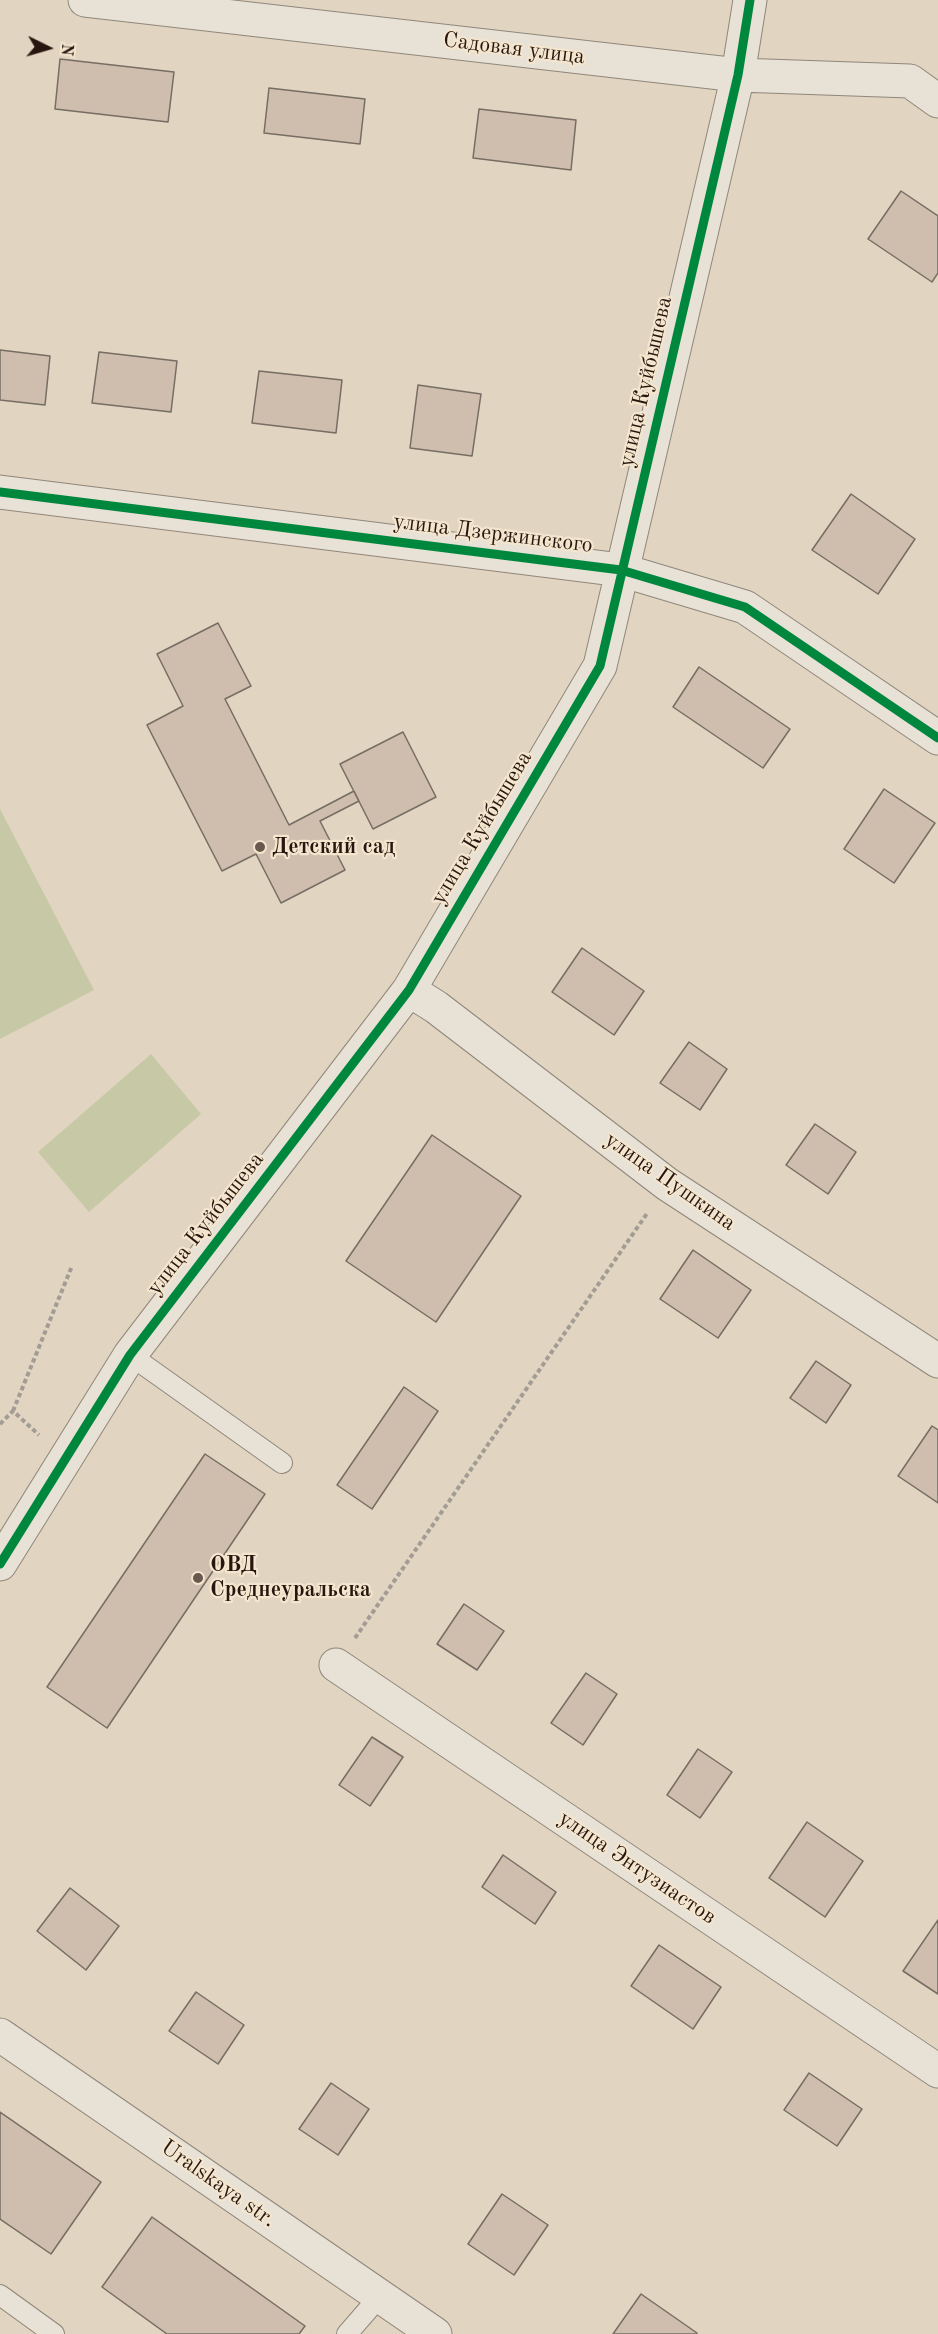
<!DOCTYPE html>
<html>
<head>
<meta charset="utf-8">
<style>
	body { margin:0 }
	#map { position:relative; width:938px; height:2334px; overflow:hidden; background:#e1d4c0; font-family:"Old Standard TT",serif }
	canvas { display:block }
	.north { position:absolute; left:18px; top:18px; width:60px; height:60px; -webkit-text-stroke:4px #f4e6ce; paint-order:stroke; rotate:95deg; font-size:16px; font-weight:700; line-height:24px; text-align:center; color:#27160f }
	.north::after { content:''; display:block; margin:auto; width:21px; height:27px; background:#27160f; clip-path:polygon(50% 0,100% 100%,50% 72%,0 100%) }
</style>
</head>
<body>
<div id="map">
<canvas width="938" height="2334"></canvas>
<div class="north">N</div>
</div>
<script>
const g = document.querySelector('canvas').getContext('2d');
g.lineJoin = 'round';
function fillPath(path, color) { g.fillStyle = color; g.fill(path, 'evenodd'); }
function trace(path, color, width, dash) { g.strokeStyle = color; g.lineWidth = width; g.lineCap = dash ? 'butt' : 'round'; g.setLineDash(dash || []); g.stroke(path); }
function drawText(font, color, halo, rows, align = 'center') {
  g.font = font + ' "Old Standard TT",serif'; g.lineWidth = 4.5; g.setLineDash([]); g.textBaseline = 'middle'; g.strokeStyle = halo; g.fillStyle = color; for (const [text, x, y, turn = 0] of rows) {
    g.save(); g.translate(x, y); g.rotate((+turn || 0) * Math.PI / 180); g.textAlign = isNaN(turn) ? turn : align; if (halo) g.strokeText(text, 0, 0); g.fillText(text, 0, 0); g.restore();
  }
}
const green = new Path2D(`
	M0 809 94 990 0 1039Z
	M151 1054 201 1114 89 1212 38 1152Z`);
const building = new Path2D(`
	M60 59 174 72 168 122 55 109Z
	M269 88 365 99 360 144 264 133Z
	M479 109 576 120 571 170 473 158Z
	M901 191 938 216V273L932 282 868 239Z
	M0 350 50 356 45 405 0 400Z
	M99 352 177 361 171 412 92 403Z
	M259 371 342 380 336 433 252 423Z
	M418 385 481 394 472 456 410 448Z
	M851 494 915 539 878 594 812 550Z
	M218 623 251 686 225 699 289 825 354 791 359 801 320 821 345 870 281 903 256 854 222 871 147 725 183 706 157 654Z
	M699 667 790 729 763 768 673 707Z
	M403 732 436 797 373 829 340 764Z
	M884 789 935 823 894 883 844 849Z
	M582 948 644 991 614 1035 552 992Z
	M689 1042 727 1069 700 1110 660 1083Z
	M815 1124 856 1152 828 1194 786 1165Z
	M432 1135 521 1196 436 1322 346 1261Z
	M693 1250 751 1290 718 1338 660 1299Z
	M816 1361 851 1385 826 1423 790 1398Z
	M404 1387 438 1411 372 1509 337 1485Z
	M932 1426 938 1430V1503L898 1476Z
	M205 1454 265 1494 107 1728 47 1687Z
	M464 1604 504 1631 477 1670 437 1644Z
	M586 1673 617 1694 583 1745 551 1723Z
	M372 1737 403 1757 370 1806 339 1785Z
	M698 1749 732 1772 700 1818 667 1795Z
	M807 1822 863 1861 825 1917 769 1878Z
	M503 1855 556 1892 535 1924 482 1887Z
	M70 1888 119 1926 86 1970 37 1931Z
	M938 1920V1994L903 1971Z
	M659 1945 721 1987 693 2029 631 1986Z
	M196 1992 244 2025 218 2064 169 2031Z
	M809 2073 862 2109 837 2146 784 2110Z
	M331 2083 369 2109 338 2155 299 2129Z
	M0 2112 101 2182 51 2254 0 2219Z
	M502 2194 548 2225 514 2275 468 2244Z
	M152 2217 305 2326 299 2334H167L102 2287Z
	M641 2294 697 2333 696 2334H613Z`);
const path = new Path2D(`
	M13 1411 72 1266
	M0 1424 13 1411 39 1435
	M355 1638 648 1212`);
const service = new Path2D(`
	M130 1355 282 1463
	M0 2295 54 2334
	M347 2334 380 2296`);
const minor = new Path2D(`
	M85 0 738 75 910 81 938 101
	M0 492 621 570 745 607 938 738
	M409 990 436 1007 667 1184 938 1361
	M0 1564 130 1355 409 990 600 666 738 75 750 0
	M336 1665 938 2071`);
const tertiary = new Path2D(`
	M0 2035 435 2334`);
const cycleway = new Path2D(`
	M0 492 621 570 745 607 938 738
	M0 1564 130 1355 409 990 600 666 738 75 750 0`);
const markers = [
	[260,847,6,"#68584d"],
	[198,1578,6,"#68584d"]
];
const streetNames = [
	["Садовая улица",514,49,7],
	["улица Куйбышева",646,382,-77],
	["улица Дзержинского",493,534,7],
	["улица Куйбышева",482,828,-59],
	["улица Пушкина",670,1182,35],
	["улица Куйбышева",206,1224,-52],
	["улица Энтузиастов",637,1868,34],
	["Uralskaya str.",218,2184,35]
];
const poiNames = [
	["Детский сад",272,847],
	["ОВД",210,1565],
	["Среднеуральска",210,1590]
];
fillPath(green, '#c7c9a6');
fillPath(building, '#cfbdae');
trace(building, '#766d63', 1.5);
trace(service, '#90877b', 22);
trace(minor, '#90877b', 35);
trace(tertiary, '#90877b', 35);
trace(path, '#a39c94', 4, [4.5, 3]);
trace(service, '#e7e1d6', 20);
trace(minor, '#e7e1d6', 33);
trace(tertiary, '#e7e1d6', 33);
trace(cycleway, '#00873e', 9);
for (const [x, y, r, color] of markers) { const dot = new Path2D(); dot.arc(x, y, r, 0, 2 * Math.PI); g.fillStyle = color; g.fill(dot); trace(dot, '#f4e6ce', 2); }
drawText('22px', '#27160f', '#f4e6ce', streetNames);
drawText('bold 22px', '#27160f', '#f4e6ce', poiNames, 'left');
</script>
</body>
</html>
